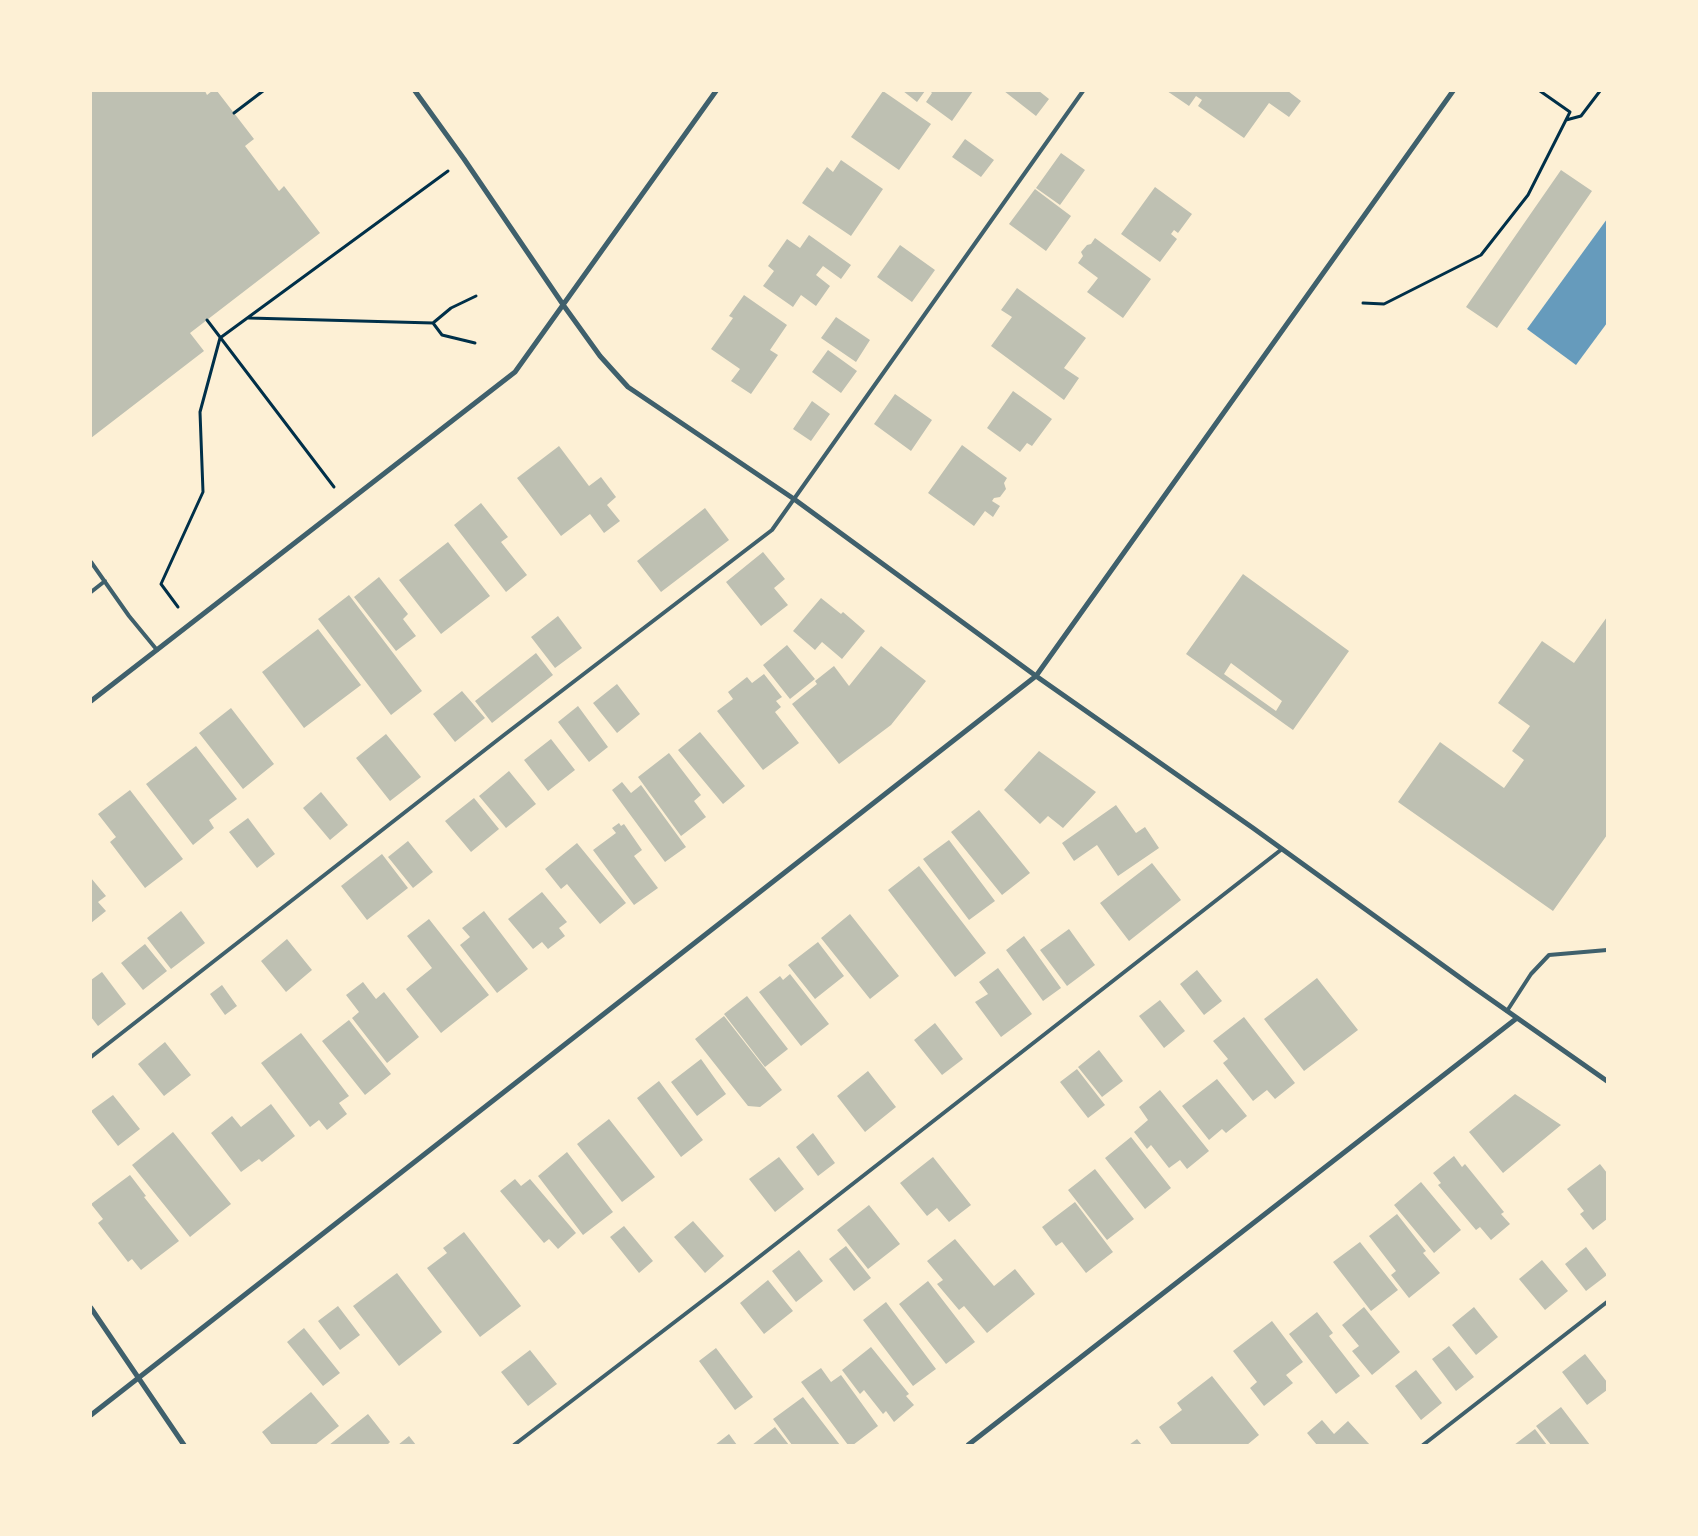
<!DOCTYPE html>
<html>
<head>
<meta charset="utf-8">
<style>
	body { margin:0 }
	#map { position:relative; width:1698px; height:1536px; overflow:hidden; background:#fdf0d5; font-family:"Archivo Narrow",sans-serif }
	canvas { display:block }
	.frame { position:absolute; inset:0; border:92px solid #fdf0d5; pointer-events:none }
</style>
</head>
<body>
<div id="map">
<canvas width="1698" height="1536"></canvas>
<div class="frame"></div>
</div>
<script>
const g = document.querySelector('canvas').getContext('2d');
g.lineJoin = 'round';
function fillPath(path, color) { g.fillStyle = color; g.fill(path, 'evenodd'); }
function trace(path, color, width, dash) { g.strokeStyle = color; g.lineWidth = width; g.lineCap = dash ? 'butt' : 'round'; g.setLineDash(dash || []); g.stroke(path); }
const water = new Path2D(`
	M1607 219V323L1576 365 1527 329Z`);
const building = new Path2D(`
	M91 91H205L207 95 212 91H217L254 139 245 146 279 191 284 186 320 233 190 333 204 351 91 438Z
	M883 91 931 124 899 170 851 137Z
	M903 91H925L917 102Z
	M930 91H973L952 121 926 102 932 93Z
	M1004 91H1039L1049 99 1036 116Z
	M1167 91H1288L1301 101 1289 117 1269 103 1244 138 1198 106 1202 100 1196 96 1189 106Z
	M965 139 994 160 981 177 952 157Z
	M1061 153 1085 170 1060 205 1036 188Z
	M841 160 883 189 851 236 802 203 827 167 833 172Z
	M1561 170 1592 191 1497 328 1466 307Z
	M1155 187 1192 214 1178 233 1174 230 1171 234 1177 239 1160 262 1121 234Z
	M1035 189 1071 216 1046 251 1009 224Z
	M809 235 851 265 841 279 823 266 816 275 830 286 816 306 801 295 793 307 763 286 774 271 768 266 787 239 800 248Z
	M1095 238 1151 279 1123 318 1087 292 1098 278 1078 263 1083 256 1081 252 1087 245 1091 244Z
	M900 245 935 270 912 302 877 277Z
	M1017 288 1086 338 1064 368 1079 378 1064 400 991 346 1012 317 1001 310Z
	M744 295 787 325 770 350 778 355 751 394 731 381 740 369 711 349 733 318 729 316Z
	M836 317 870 340 856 362 821 338Z
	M828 350 857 371 841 393 812 372Z
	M1013 391 1052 419 1032 446 1027 443 1020 452 987 428Z
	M895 394 932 420 911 451 874 424Z
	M812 401 830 414 811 441 793 429Z
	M962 445 1007 478 1004 483 1006 489 1000 497 994 498 992 501 1000 506 993 517 985 511 974 526 928 493Z
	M559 446 589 486 601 477 616 497 607 505 620 521 604 533 590 514 561 536 517 478Z
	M481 503 508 537 501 542 527 575 506 592 454 525Z
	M705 508 729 540 661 592 637 561Z
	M448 542 490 596 441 634 399 580Z
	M763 552 785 579 774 588 788 605 761 626 726 582Z
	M1243 574 1349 651 1293 730 1186 654ZM1231 663 1282 701 1276 711 1224 674Z
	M379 577 408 614 403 619 416 636 396 651 354 597Z
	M349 595 422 691 391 715 318 619Z
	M821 598 841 614 843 612 865 631 842 659 822 642 815 650 793 631Z
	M558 616 582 648 555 668 531 637Z
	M1607 617V835L1553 911 1398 802 1440 742 1504 788 1524 760 1512 751 1530 726 1498 703 1542 641 1574 663Z
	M318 629 361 685 304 728 262 672Z
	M787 645 815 679 790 699 763 665Z
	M881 646 926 681 891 725 839 764 792 704 817 684 815 681 834 666 849 686Z
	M536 653 553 675 492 723 475 701Z
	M764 674 782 697 776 701 781 707 775 712 799 743 763 770 717 711 733 699 728 692 747 677 752 683Z
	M617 684 640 714 617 733 593 703Z
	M462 691 485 718 455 742 433 714Z
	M578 706 608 747 589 762 558 722Z
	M231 708 274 764 243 789 199 733Z
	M700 732 745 786 723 804 678 750Z
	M386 734 421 777 390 801 356 758Z
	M551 739 575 770 548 791 524 760Z
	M196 746 237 799 209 820 214 828 193 845 146 784Z
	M1039 751 1096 792 1063 828 1048 816 1040 824 1004 790Z
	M669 753 701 795 694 801 706 817 681 836 638 777Z
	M509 771 536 804 506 828 479 796Z
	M622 782 631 793 641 785 686 847 665 862 612 790Z
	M130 790 183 859 145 888 110 842 116 837 98 814Z
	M321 792 348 825 330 840 303 808Z
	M474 798 499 829 471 852 445 821Z
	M1116 805 1136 833 1145 827 1159 848 1118 876 1097 845 1074 861 1062 843Z
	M979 810 1030 873 1002 895 951 832Z
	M248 818 275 854 257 868 229 832Z
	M619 823 621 826 624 824 642 850 634 856 658 888 634 905 593 850 616 833 612 828Z
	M949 840 995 901 969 920 923 859Z
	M408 841 433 872 413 888 388 857Z
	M577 843 626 903 600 924 567 884 561 889 545 869Z
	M382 854 408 888 367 920 341 886Z
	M1152 863 1181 900 1129 941 1100 903Z
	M919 866 986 953 955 977 888 890Z
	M91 878 106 896 98 902 106 911 91 923Z
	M542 892 567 922 559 928 565 936 548 949 542 942 533 949 508 919Z
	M181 911 205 943 171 969 147 938Z
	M484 911 528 969 497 993 460 945 470 937 462 928Z
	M850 914 899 976 870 999 821 938Z
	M429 919 489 995 441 1033 406 989 432 968 407 936Z
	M1069 929 1095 965 1067 986 1040 950Z
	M1024 936 1061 988 1043 1001 1006 950Z
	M287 939 312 970 286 992 261 961Z
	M818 942 844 976 815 999 788 965Z
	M145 944 167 971 143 990 121 963Z
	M998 968 1032 1014 1001 1037 975 1002 988 994 979 982Z
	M1197 970 1222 1001 1204 1015 1180 984Z
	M102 972 126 1004 98 1026 91 1017V980Z
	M790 974 829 1024 801 1046 759 992 780 976 783 980Z
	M1317 978 1358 1030 1304 1071 1264 1019Z
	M363 982 376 999 384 992 419 1037 387 1063 352 1018 359 1012 346 995Z
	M222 985 237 1006 225 1015 210 994Z
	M747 996 788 1049 765 1067 724 1014Z
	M1160 1000 1185 1031 1164 1048 1139 1016Z
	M724 1016 782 1090 760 1107 748 1106 695 1039Z
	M1244 1017 1295 1083 1275 1099 1267 1090 1253 1101 1223 1063 1228 1059 1213 1041Z
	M349 1020 391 1074 365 1095 322 1041Z
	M935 1023 963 1059 942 1075 914 1040Z
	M301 1033 349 1096 339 1103 347 1114 327 1130 319 1120 310 1127 261 1063Z
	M165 1042 191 1075 164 1096 138 1064Z
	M1099 1050 1123 1081 1102 1097 1078 1067Z
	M701 1059 726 1094 697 1116 671 1082Z
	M1077 1069 1105 1105 1088 1118 1060 1082Z
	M868 1071 896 1107 865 1132 837 1096Z
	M1217 1079 1247 1116 1226 1133 1222 1129 1209 1140 1182 1106Z
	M659 1081 703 1140 681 1157 637 1098Z
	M1160 1090 1209 1151 1187 1169 1180 1160 1169 1168 1151 1145 1147 1149 1134 1132 1148 1120 1139 1107Z
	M1515 1094 1561 1125 1503 1173 1469 1132Z
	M113 1095 140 1129 118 1146 91 1111Z
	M271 1104 295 1136 262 1162 259 1159 241 1172 211 1133 232 1116 241 1127Z
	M609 1119 655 1177 622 1202 577 1144Z
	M173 1132 231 1204 190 1237 132 1165Z
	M813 1133 835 1163 818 1176 796 1147Z
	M1131 1137 1171 1188 1145 1209 1105 1158Z
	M567 1152 613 1212 583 1235 538 1176Z
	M1454 1156 1462 1167 1465 1164 1504 1212 1501 1214 1510 1224 1491 1240 1480 1227 1476 1230 1438 1185 1441 1183 1433 1173Z
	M779 1157 804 1189 775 1212 749 1179Z
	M933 1157 971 1205 949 1222 937 1208 927 1216 900 1183Z
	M1600 1164 1607 1173V1219L1593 1230 1580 1214 1584 1211 1567 1189Z
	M1095 1169 1134 1219 1107 1240 1068 1190Z
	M130 1175 146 1196 144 1197 179 1241 141 1270 132 1259 128 1262 98 1223 103 1219 91 1204Z
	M515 1179 521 1186 530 1179 576 1233 558 1249 549 1239 544 1243 500 1191Z
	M1421 1182 1461 1230 1434 1253 1394 1205Z
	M1075 1202 1113 1252 1086 1273 1062 1242 1056 1246 1042 1227Z
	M869 1205 900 1244 868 1269 837 1230Z
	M1397 1214 1426 1251 1423 1253 1440 1273 1409 1298 1391 1275 1396 1271 1369 1236Z
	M693 1221 724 1256 705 1273 674 1237Z
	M624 1226 653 1261 639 1273 610 1237Z
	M464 1232 521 1306 480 1337 427 1268 447 1253 443 1248Z
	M955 1239 994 1286 1015 1269 1035 1294 987 1333 964 1306 959 1310 937 1284 943 1280 927 1261Z
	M1360 1242 1398 1290 1371 1311 1333 1262Z
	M846 1246 871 1278 854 1291 829 1259Z
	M1586 1247 1607 1275 1586 1291 1565 1264Z
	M799 1250 823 1281 796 1302 772 1271Z
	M1542 1260 1568 1291 1545 1310 1519 1279Z
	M397 1273 442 1332 399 1366 353 1306Z
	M768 1280 793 1311 764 1334 740 1303Z
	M928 1281 975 1342 946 1364 899 1304Z
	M886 1302 936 1369 913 1386 863 1320Z
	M338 1306 360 1335 340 1350 318 1321Z
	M1364 1307 1400 1352 1372 1375 1352 1351 1359 1346 1342 1325Z
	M1474 1307 1498 1337 1476 1355 1452 1325Z
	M1317 1312 1333 1333 1329 1336 1360 1376 1336 1394 1289 1334Z
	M1272 1321 1303 1362 1286 1375 1293 1383 1264 1406 1250 1388 1257 1382 1233 1351Z
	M304 1328 340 1373 323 1386 287 1342Z
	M1449 1346 1474 1377 1456 1391 1432 1359Z
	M871 1347 909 1394 906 1396 914 1405 894 1422 886 1411 883 1414 864 1390 860 1394 842 1370Z
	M716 1348 753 1397 735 1410 699 1361Z
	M530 1350 557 1384 528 1406 501 1372Z
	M1585 1354 1607 1382V1390L1587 1405 1562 1372Z
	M821 1368 831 1382 841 1375 878 1426 853 1445H848L801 1382Z
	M1416 1370 1442 1403 1421 1420 1395 1386Z
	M1212 1376 1259 1435 1247 1445H1172L1159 1427 1182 1410 1177 1403Z
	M311 1392 339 1426 315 1445H272L262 1432Z
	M803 1397 840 1445H792L773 1419Z
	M1561 1407 1590 1445H1551L1536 1426Z
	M368 1414 390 1442 387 1445H329Z
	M1322 1420 1334 1434 1348 1421 1370 1445H1317L1307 1433Z
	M775 1427 789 1445H752Z
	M1535 1429 1547 1445H1514Z
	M729 1434 737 1445H715Z
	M409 1436 416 1445H398Z
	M1137 1439 1142 1445H1129Z`);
const path = new Path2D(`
	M234 113 263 91
	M1566 120 1581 116 1600 91
	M1363 303 1384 304 1481 255 1528 195 1570 112 1540 91
	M249 318 433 323
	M207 320 334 487
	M475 343 442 335 433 323 451 308 476 296
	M178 607 161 584 203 492 200 412 220 338 448 171`);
const service = new Path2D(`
	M91 562 129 616 157 650
	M91 592 105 581
	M1507 1011 1531 974 1549 955 1607 950
	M91 1057 504 735 772 530 1083 91
	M514 1445 727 1282 1282 849
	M1423 1445 1607 1302`);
const minor = new Path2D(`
	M415 91 464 159 564 306 600 356 628 387 794 499 1036 676 1253 828 1473 987 1607 1081
	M91 701 515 372 716 91
	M91 1308 184 1445
	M91 1415 1036 676 1453 91
	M968 1445 1517 1018`);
fillPath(water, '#669bbc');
fillPath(building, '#bec0b2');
trace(path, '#003049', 3);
trace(service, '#3f606c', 4);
trace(minor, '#3f606c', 5);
</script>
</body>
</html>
